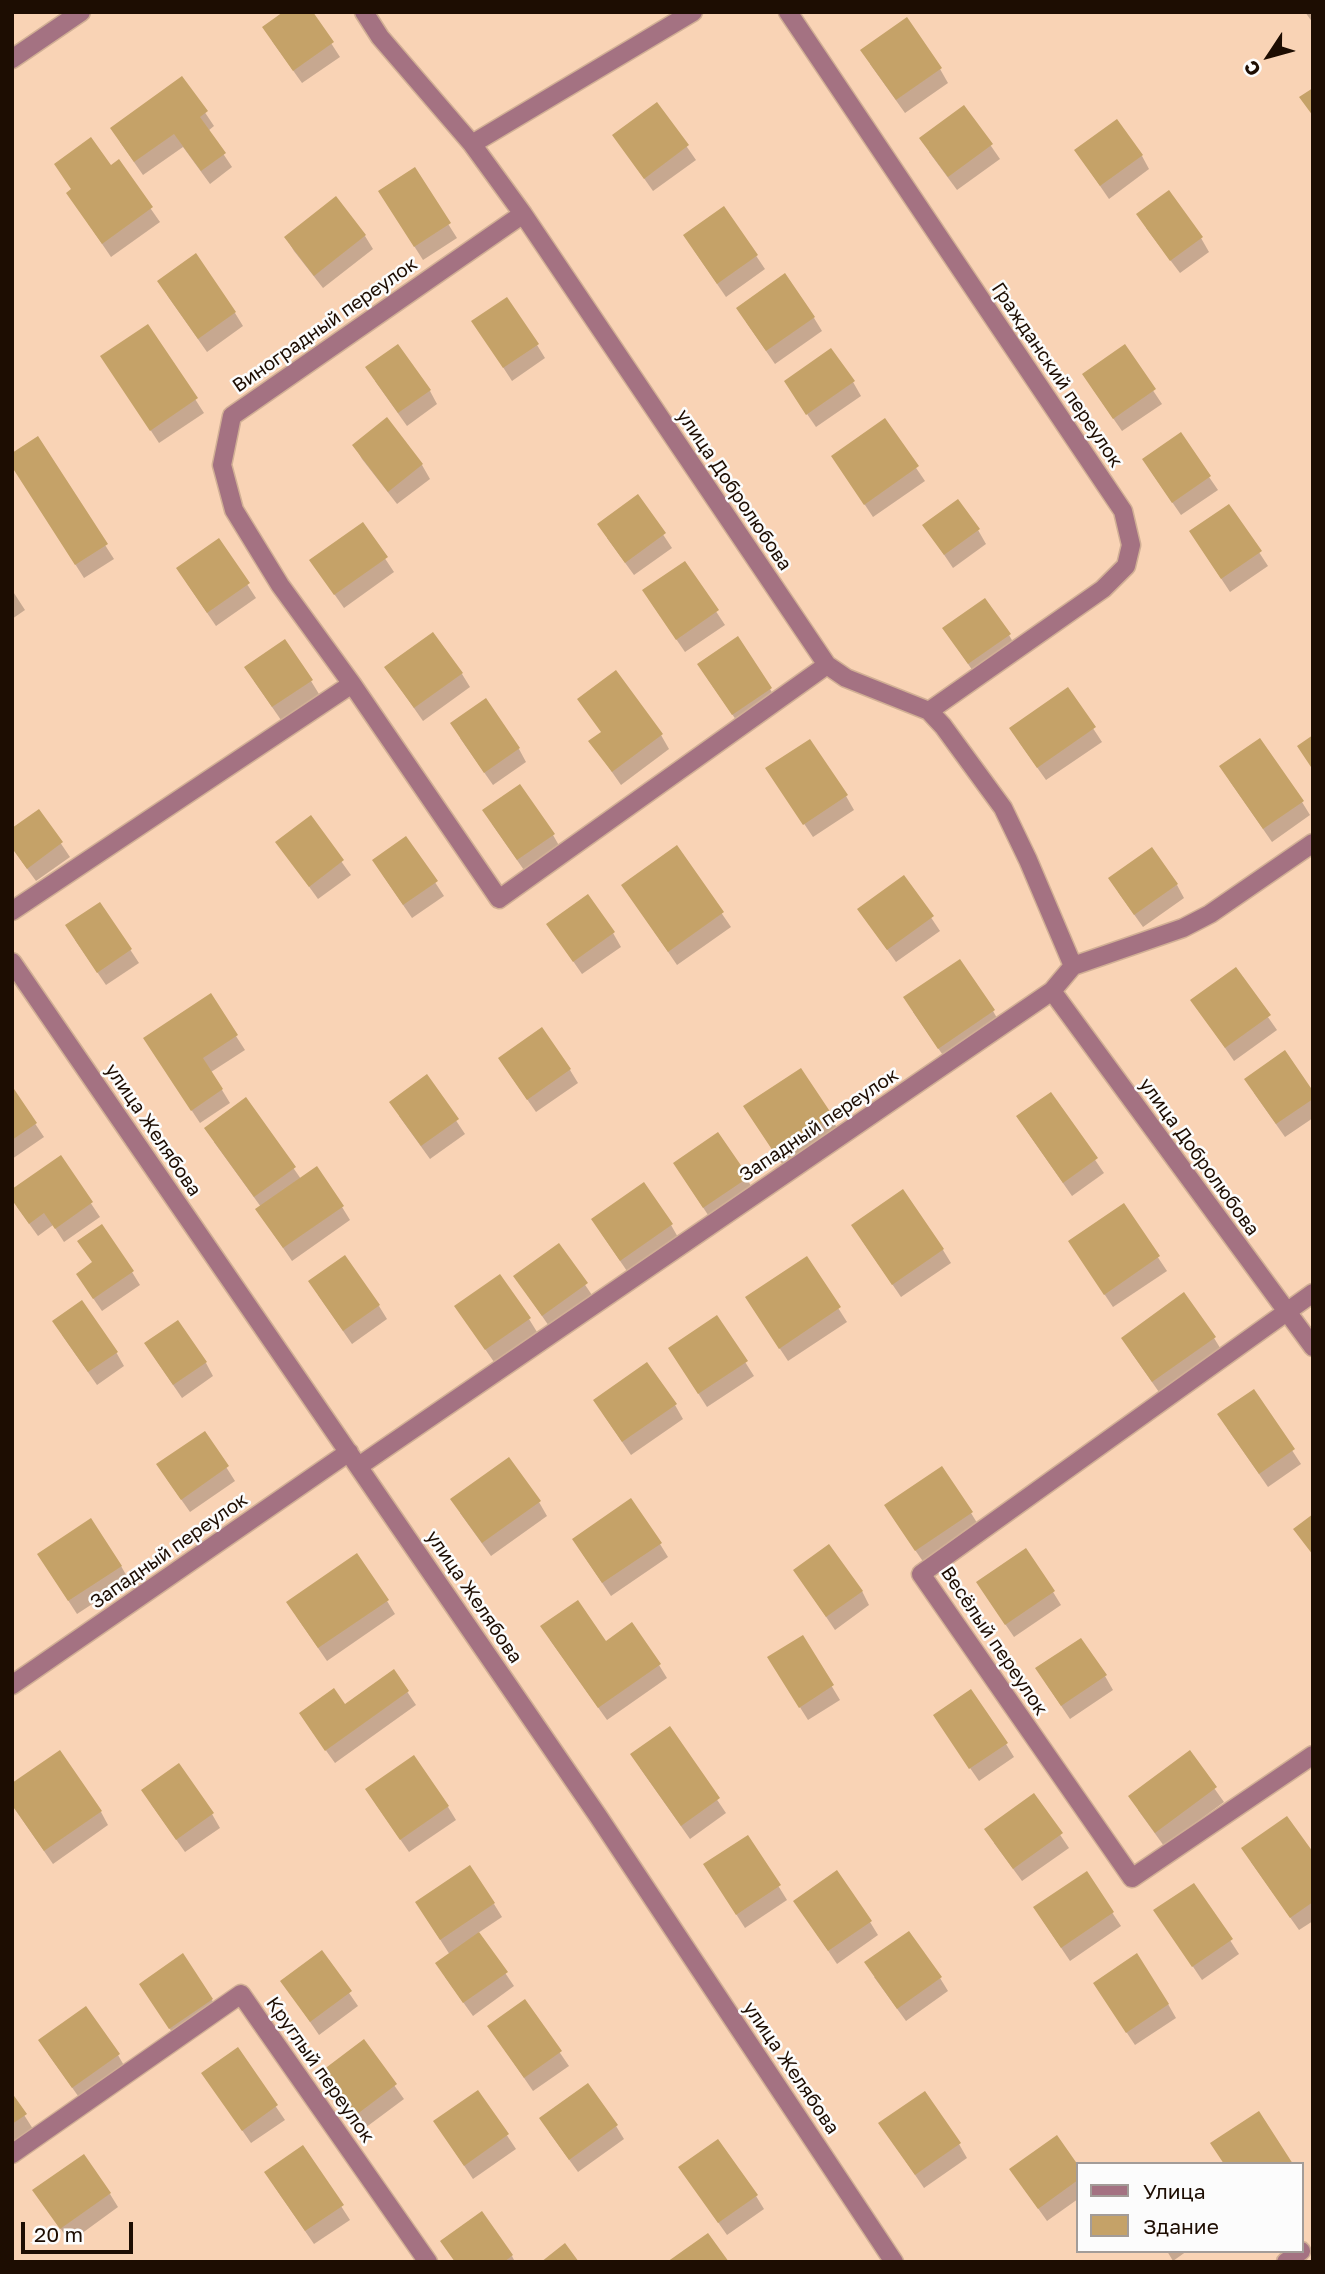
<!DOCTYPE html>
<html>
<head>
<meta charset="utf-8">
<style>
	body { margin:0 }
	#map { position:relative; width:1325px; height:2274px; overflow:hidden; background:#f9d3b5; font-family:"Golos Text",sans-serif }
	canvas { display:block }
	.frame { position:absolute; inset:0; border:14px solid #1d0d02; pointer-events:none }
	.legend { position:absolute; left:1076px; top:2162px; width:228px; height:91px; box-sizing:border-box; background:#fcfcfc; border:2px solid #a39c98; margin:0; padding:9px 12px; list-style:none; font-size:21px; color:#1d0d02 }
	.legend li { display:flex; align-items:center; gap:14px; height:35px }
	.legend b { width:35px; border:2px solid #a39c98 }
	.north { position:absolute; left:1234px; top:21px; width:70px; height:70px; -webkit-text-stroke:5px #fcfcfc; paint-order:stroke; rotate:234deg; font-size:19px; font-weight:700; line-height:28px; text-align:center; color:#1d0d02 }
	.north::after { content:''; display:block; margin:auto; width:24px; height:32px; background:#1d0d02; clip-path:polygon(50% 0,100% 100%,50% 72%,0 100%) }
	.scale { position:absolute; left:21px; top:2222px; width:112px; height:32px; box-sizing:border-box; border:4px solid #1d0d02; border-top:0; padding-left:9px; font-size:21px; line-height:24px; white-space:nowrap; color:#1d0d02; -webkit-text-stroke:5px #fcfcfc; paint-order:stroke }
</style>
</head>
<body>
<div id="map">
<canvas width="1325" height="2274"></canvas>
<div class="frame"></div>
<ul class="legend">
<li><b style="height:9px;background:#a47282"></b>Улица</li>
<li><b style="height:19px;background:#c5a268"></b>Здание</li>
</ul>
<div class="north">С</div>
<div class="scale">20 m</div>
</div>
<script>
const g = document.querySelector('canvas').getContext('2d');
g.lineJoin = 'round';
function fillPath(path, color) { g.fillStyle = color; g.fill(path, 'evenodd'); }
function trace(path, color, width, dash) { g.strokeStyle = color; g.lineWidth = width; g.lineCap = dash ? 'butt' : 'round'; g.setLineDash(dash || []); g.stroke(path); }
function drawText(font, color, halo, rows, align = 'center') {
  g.font = font + ' "Golos Text",sans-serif'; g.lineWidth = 5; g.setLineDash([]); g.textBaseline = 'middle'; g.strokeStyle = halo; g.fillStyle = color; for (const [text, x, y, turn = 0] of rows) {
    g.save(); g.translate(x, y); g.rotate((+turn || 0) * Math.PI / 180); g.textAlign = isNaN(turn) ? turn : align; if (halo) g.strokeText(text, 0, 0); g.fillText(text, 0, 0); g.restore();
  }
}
const shadow = new Path2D(`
	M311 12 340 57 302 83 272 41Z
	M1305 12H1313V23Z
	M870 64 940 69 948 83 905 113Z
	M182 78 214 126 208 131 232 167 210 184 183 147 143 175 120 142Z
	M657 104 696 160 653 191 614 136Z
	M964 107 1000 159 957 190 929 152Z
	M1076 151 1142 156 1149 169 1109 199Z
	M118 162 160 222 111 257 68 194Z
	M414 170 457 238 423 260 388 205Z
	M724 208 765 269 726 297 693 249Z
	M1146 228 1201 238 1209 252 1180 273Z
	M365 236 373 249 323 288 294 251 286 238Z
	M167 295 235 313 243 326 207 352Z
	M814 318 822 331 775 364 746 322Z
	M148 326 204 413 159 443 111 370Z
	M482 335 537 345 545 358 512 381Z
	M1124 347 1162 404 1122 431 1092 388Z
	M375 381 430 391 437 404 407 426Z
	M853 382 861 396 816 427 794 395Z
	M387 419 422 465 430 479 397 504 362 459 354 445Z
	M884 421 925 481 873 517 833 457Z
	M1180 435 1218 490 1181 515 1152 473Z
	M37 439 114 559 84 578 12 465Z
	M638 497 672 548 634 575 607 538Z
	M1229 506 1268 566 1230 592 1199 545Z
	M362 524 394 572 344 608 311 561Z
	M924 525 978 530 986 544 953 568Z
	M219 541 256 598 216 626 186 582Z
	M684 563 725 625 685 652 652 604Z
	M12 590 25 610 12 619Z
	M1009 635 1017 649 977 677 953 642Z
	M462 674 470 687 423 721 395 681Z
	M707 678 770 689 778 702 741 727Z
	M254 681H311L319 694 281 720Z
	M1068 690 1102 742 1046 780 1019 742Z
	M602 733 661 735 669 749 621 785 591 742Z
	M460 738 519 749 526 762 493 785Z
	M1229 780 1302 802 1310 815 1272 842Z
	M776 782 846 796 854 810 813 837Z
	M39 811 70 857 36 881 12 848Z
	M310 818 351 875 318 899 277 842Z
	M492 824 553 835 561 849 526 873Z
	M406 838 444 896 412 918 382 874Z
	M677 848 731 927 677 965 623 886Z
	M904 877 940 931 896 962 859 910Z
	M1177 885 1184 898 1143 927 1118 892Z
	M100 904 139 963 106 985 75 940Z
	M548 925 613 933 621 947 582 974Z
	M1235 970 1277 1030 1234 1061 1193 1001Z
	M210 996 245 1050 211 1072 230 1103 200 1123 153 1052Z
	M993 1011 1001 1025 947 1061 913 1012Z
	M570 1070 578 1083 536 1112 508 1072Z
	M801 1070 839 1131 784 1167 753 1120Z
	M427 1077 465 1134 430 1159 399 1116Z
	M12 1089 44 1137 12 1159Z
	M1254 1093 1313 1094V1118L1285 1137Z
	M1050 1094 1104 1173 1072 1196 1026 1130Z
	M246 1100 301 1179 342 1207 350 1220 292 1261 266 1223 261 1207 214 1142Z
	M718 1134 755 1192 712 1221 683 1177Z
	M60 1157 100 1217 64 1242 53 1225 38 1236 17 1207Z
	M1123 1205 1167 1271 1113 1307 1078 1255Z
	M671 1225 679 1239 629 1274 601 1233Z
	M861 1239 943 1250 951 1263 901 1297Z
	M558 1245 594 1298 551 1329 515 1277Z
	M807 1259 847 1322 788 1361 755 1311Z
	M94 1263 132 1272 140 1285 102 1311 86 1288Z
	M318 1295 379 1306 387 1319 352 1344Z
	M456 1307 529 1319 537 1332 494 1362Z
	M717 1318 754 1376 707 1407 678 1362Z
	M62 1335 116 1352 124 1366 97 1385Z
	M1214 1338 1222 1351 1161 1395 1131 1352Z
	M154 1357 206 1363 213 1376 182 1398Z
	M1253 1391 1301 1464 1268 1487 1227 1428Z
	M675 1405 683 1419 631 1455 603 1414Z
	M205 1434 235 1481 190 1512 166 1478Z
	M539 1502 547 1516 491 1556 460 1513Z
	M971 1513 979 1526 924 1563 894 1519Z
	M660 1544 668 1557 611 1596 582 1553Z
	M121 1566 129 1580 77 1614 47 1568Z
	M795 1571 862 1591 869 1605 835 1630Z
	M1053 1592 1061 1605 1014 1637 986 1596Z
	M387 1601 395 1614 327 1661 296 1616Z
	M802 1637 840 1700 808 1720 777 1671Z
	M550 1640 605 1643 659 1665 667 1678 607 1720Z
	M394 1672 416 1705 335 1763 309 1727 344 1707Z
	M1105 1676 1113 1690 1070 1719 1045 1682Z
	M669 1729 726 1813 690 1839 640 1768Z
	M943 1729 1006 1744 1014 1757 979 1781Z
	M1189 1753 1224 1802 1164 1846 1138 1810Z
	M1034 1796 1069 1848 1022 1881 994 1843Z
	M375 1803 448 1807 456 1820 409 1852Z
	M151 1804 212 1814 220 1828 185 1852Z
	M12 1805 101 1812 108 1825 53 1864Z
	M748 1837 787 1900 745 1928 713 1878Z
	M1313 1855V1921L1299 1930 1251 1862Z
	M1086 1873 1121 1926 1070 1961 1043 1921Z
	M1194 1885 1239 1954 1202 1980 1164 1924Z
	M795 1902 870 1922 878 1935 837 1964Z
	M494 1904 502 1917 478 1933 514 1986 473 2016 445 1977 450 1955 425 1916Z
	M321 1952 358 2006 319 2035 282 1981Z
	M874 1977 940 1978 948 1991 906 2021Z
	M1103 1997 1168 2004 1176 2018 1135 2045Z
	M149 1998 212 2000 220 2013 178 2041Z
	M525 2002 569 2066 533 2091 498 2040Z
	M363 2042 404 2099 365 2128 325 2070Z
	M237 2050 285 2120 251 2143 212 2087Z
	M48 2054 118 2055 126 2069 81 2100Z
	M478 2092 516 2149 473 2179 435 2122Z
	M12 2096 33 2129 12 2143Z
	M616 2126 624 2139 578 2172 549 2132Z
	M889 2137 959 2144 967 2158 924 2188Z
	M1057 2137 1078 2168V2199L1047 2221 1020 2183Z
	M303 2147 350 2220 314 2244 274 2186Z
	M689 2181 756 2196 764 2209 727 2235Z
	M110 2194 118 2207 70 2242 43 2204Z
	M1167 2251H1187L1173 2261Z
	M512 2256 515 2262H455Z`);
const building = new Path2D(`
	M283 12H313L334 42 293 71 262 27Z
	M907 17 942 68 896 100 860 50Z
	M182 76 208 111 200 117 226 153 201 171 174 134 134 162 110 128Z
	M1313 88V116L1299 97Z
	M657 102 689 145 644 179 612 135Z
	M964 105 993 144 948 177 919 138Z
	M1117 119 1143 155 1100 186 1074 150Z
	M91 137 111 165 119 159 153 207 102 244 66 193 71 189 54 164Z
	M415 167 451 223 414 247 378 191Z
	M1169 190 1203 237 1170 261 1136 214Z
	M336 196 366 235 314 276 284 237Z
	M724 206 758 255 717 284 683 235Z
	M196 253 236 312 198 339 157 281Z
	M785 273 815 317 766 351 736 308Z
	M507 297 539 344 503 368 471 321Z
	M148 324 198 398 150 431 100 356Z
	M398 344 431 390 398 413 365 367Z
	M1125 344 1156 389 1113 419 1082 374Z
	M831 348 855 381 806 415 784 381Z
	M387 417 423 464 388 492 352 445Z
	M885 418 919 466 864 505 831 456Z
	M1181 432 1211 476 1172 503 1142 459Z
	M38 436 108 544 75 565 12 467V453Z
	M638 494 666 533 625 563 597 524Z
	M958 499 980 529 944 555 922 525Z
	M1229 504 1262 551 1221 579 1189 531Z
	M363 522 388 557 334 595 309 560Z
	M219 538 250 583 207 613 176 568Z
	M685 561 719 610 676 640 642 590Z
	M985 598 1011 634 968 664 942 628Z
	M433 632 463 673 414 708 384 667Z
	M738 636 772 688 732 715 697 664Z
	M285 639 313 680 272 707 244 667Z
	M616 670 663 734 612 772 588 741 601 732 577 699Z
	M1068 687 1096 727 1037 768 1009 728Z
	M486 698 520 748 484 773 450 723Z
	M1313 735V770L1297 746Z
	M1260 738 1304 801 1263 829 1219 766Z
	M810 739 848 795 803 825 765 768Z
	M520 784 555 834 517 860 482 810Z
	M39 809 63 842 27 869 12 848V828Z
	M311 815 344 860 309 887 275 842Z
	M406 836 438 881 403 905 372 860Z
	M677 845 724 912 668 952 621 885Z
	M1152 847 1178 884 1134 915 1108 878Z
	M904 875 934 916 887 950 857 909Z
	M588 894 615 932 573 962 546 924Z
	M100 902 132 949 97 973 65 925Z
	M960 959 995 1010 938 1049 903 997Z
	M1236 967 1271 1015 1225 1048 1190 1000Z
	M211 993 238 1035 203 1058 223 1089 191 1111 143 1038Z
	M542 1027 571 1069 527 1100 498 1058Z
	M1285 1050 1313 1091V1099L1276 1124 1244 1079Z
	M801 1068 833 1116 775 1154 743 1106Z
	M427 1074 459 1119 421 1146 389 1102Z
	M12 1086 37 1123 12 1140Z
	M1051 1092 1098 1158 1063 1183 1016 1116Z
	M246 1097 296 1167 254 1197 204 1128Z
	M718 1132 749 1177 703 1208 673 1163Z
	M61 1155 93 1202 55 1229 44 1213 29 1224 12 1200V1189Z
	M317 1166 344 1206 283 1248 255 1209Z
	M644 1182 673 1224 620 1261 591 1219Z
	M903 1189 944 1249 892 1285 851 1225Z
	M1124 1203 1160 1256 1104 1295 1068 1241Z
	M102 1224 134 1271 93 1299 76 1274 92 1262 77 1241Z
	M559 1243 588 1283 542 1316 513 1276Z
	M345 1255 380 1305 343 1331 308 1281Z
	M807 1256 841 1307 779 1349 745 1297Z
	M500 1274 531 1318 485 1350 454 1306Z
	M1184 1292 1216 1337 1152 1382 1121 1338Z
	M82 1300 118 1352 88 1372 52 1321Z
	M717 1315 748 1361 698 1394 668 1348Z
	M178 1320 207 1362 173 1385 144 1343Z
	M647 1362 677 1404 622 1442 593 1400Z
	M1254 1389 1295 1449 1259 1474 1217 1414Z
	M205 1431 229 1466 181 1500 156 1464Z
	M509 1457 541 1501 482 1543 450 1499Z
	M942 1466 973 1512 915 1551 884 1505Z
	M631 1498 662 1543 602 1583 572 1539Z
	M1313 1514V1555L1293 1529Z
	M91 1518 122 1566 68 1601 37 1554Z
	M829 1544 863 1591 826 1617 793 1570Z
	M1026 1548 1055 1591 1005 1625 976 1582Z
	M357 1553 389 1600 318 1648 286 1602Z
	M578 1600 606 1641 632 1622 661 1664 598 1708 540 1626Z
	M803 1635 834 1685 799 1708 767 1657Z
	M1081 1638 1107 1675 1061 1706 1035 1668Z
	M394 1669 409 1691 325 1751 299 1713 334 1688 345 1704Z
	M971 1689 1008 1743 969 1769 933 1715Z
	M670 1726 720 1798 681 1826 630 1754Z
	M60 1750 102 1811 44 1851 12 1805V1783Z
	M1190 1750 1217 1787 1155 1833 1128 1796Z
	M414 1755 449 1806 400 1840 365 1789Z
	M179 1763 214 1813 176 1840 141 1790Z
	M1034 1793 1063 1833 1013 1869 984 1829Z
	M1287 1816 1313 1852V1902L1290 1918 1241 1848Z
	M748 1835 781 1885 736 1915 703 1864Z
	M470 1865 495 1903 440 1940 415 1902Z
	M837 1870 872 1921 828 1951 793 1901Z
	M1087 1871 1114 1912 1061 1948 1033 1907Z
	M1194 1883 1233 1939 1192 1967 1153 1910Z
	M909 1931 942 1977 897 2009 864 1962Z
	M479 1932 508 1972 463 2003 435 1963Z
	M322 1950 352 1991 310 2022 280 1981Z
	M183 1953 213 1999 169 2029 139 1984Z
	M1137 1953 1169 2004 1126 2033 1093 1983Z
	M525 1999 562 2051 524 2078 487 2026Z
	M86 2006 120 2054 72 2088 38 2040Z
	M364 2039 397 2084 356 2115 323 2070Z
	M238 2047 278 2105 242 2131 201 2073Z
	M588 2083 618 2125 569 2160 539 2118Z
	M478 2090 509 2134 464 2166 433 2121Z
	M925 2091 961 2143 915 2175 878 2123Z
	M12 2093 27 2114 12 2124Z
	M1259 2111 1293 2164H1224L1210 2143Z
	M1057 2135 1078 2165V2180L1038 2209 1009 2169Z
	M718 2139 758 2195 718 2223 678 2167Z
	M303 2145 344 2205 305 2231 264 2172Z
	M84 2154 111 2193 60 2229 32 2190Z
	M482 2211 513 2255 504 2262H455L440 2241Z
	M708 2233 729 2262H667Z
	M565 2243 579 2262H541Z`);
const minor = new Path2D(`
	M364 12 380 37 472 144 523 214 827 665 846 678 929 711 943 726 1003 808 1028 860 1073 966
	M788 12 1123 511 1131 545 1126 566 1103 589 929 711
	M12 59 81 12
	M472 144 693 12
	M523 214 232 416 222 465 234 510 280 585 352 684 499 899 827 665
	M12 911 352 684
	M12 962 598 1816 894 2262
	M1052 991 1313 1347
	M1313 1293 921 1574 1132 1878 1313 1755
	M359 1466 1052 991 1073 966 1183 928 1210 914 1313 843
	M12 1685 349 1452
	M12 2154 241 1994 428 2262
	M1286 2262 1301 2251`);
const streetNames = [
	["Виноградный переулок",325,325,-35],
	["Гражданский переулок",1057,375,56],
	["улица Добролюбова",734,490,56],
	["Западный переулок",819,1125,-34],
	["улица Желябова",153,1130,56],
	["улица Добролюбова",1199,1157,54],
	["Западный переулок",169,1551,-35],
	["улица Желябова",474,1597,56],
	["Весёлый переулок",994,1641,56],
	["улица Желябова",791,2068,56],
	["Круглый переулок",320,2070,55]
];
fillPath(shadow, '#0003');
fillPath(building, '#c5a268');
trace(minor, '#d1af95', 21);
trace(minor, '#a47282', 18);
drawText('19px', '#1d0d02', '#fcfcfc', streetNames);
</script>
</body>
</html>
